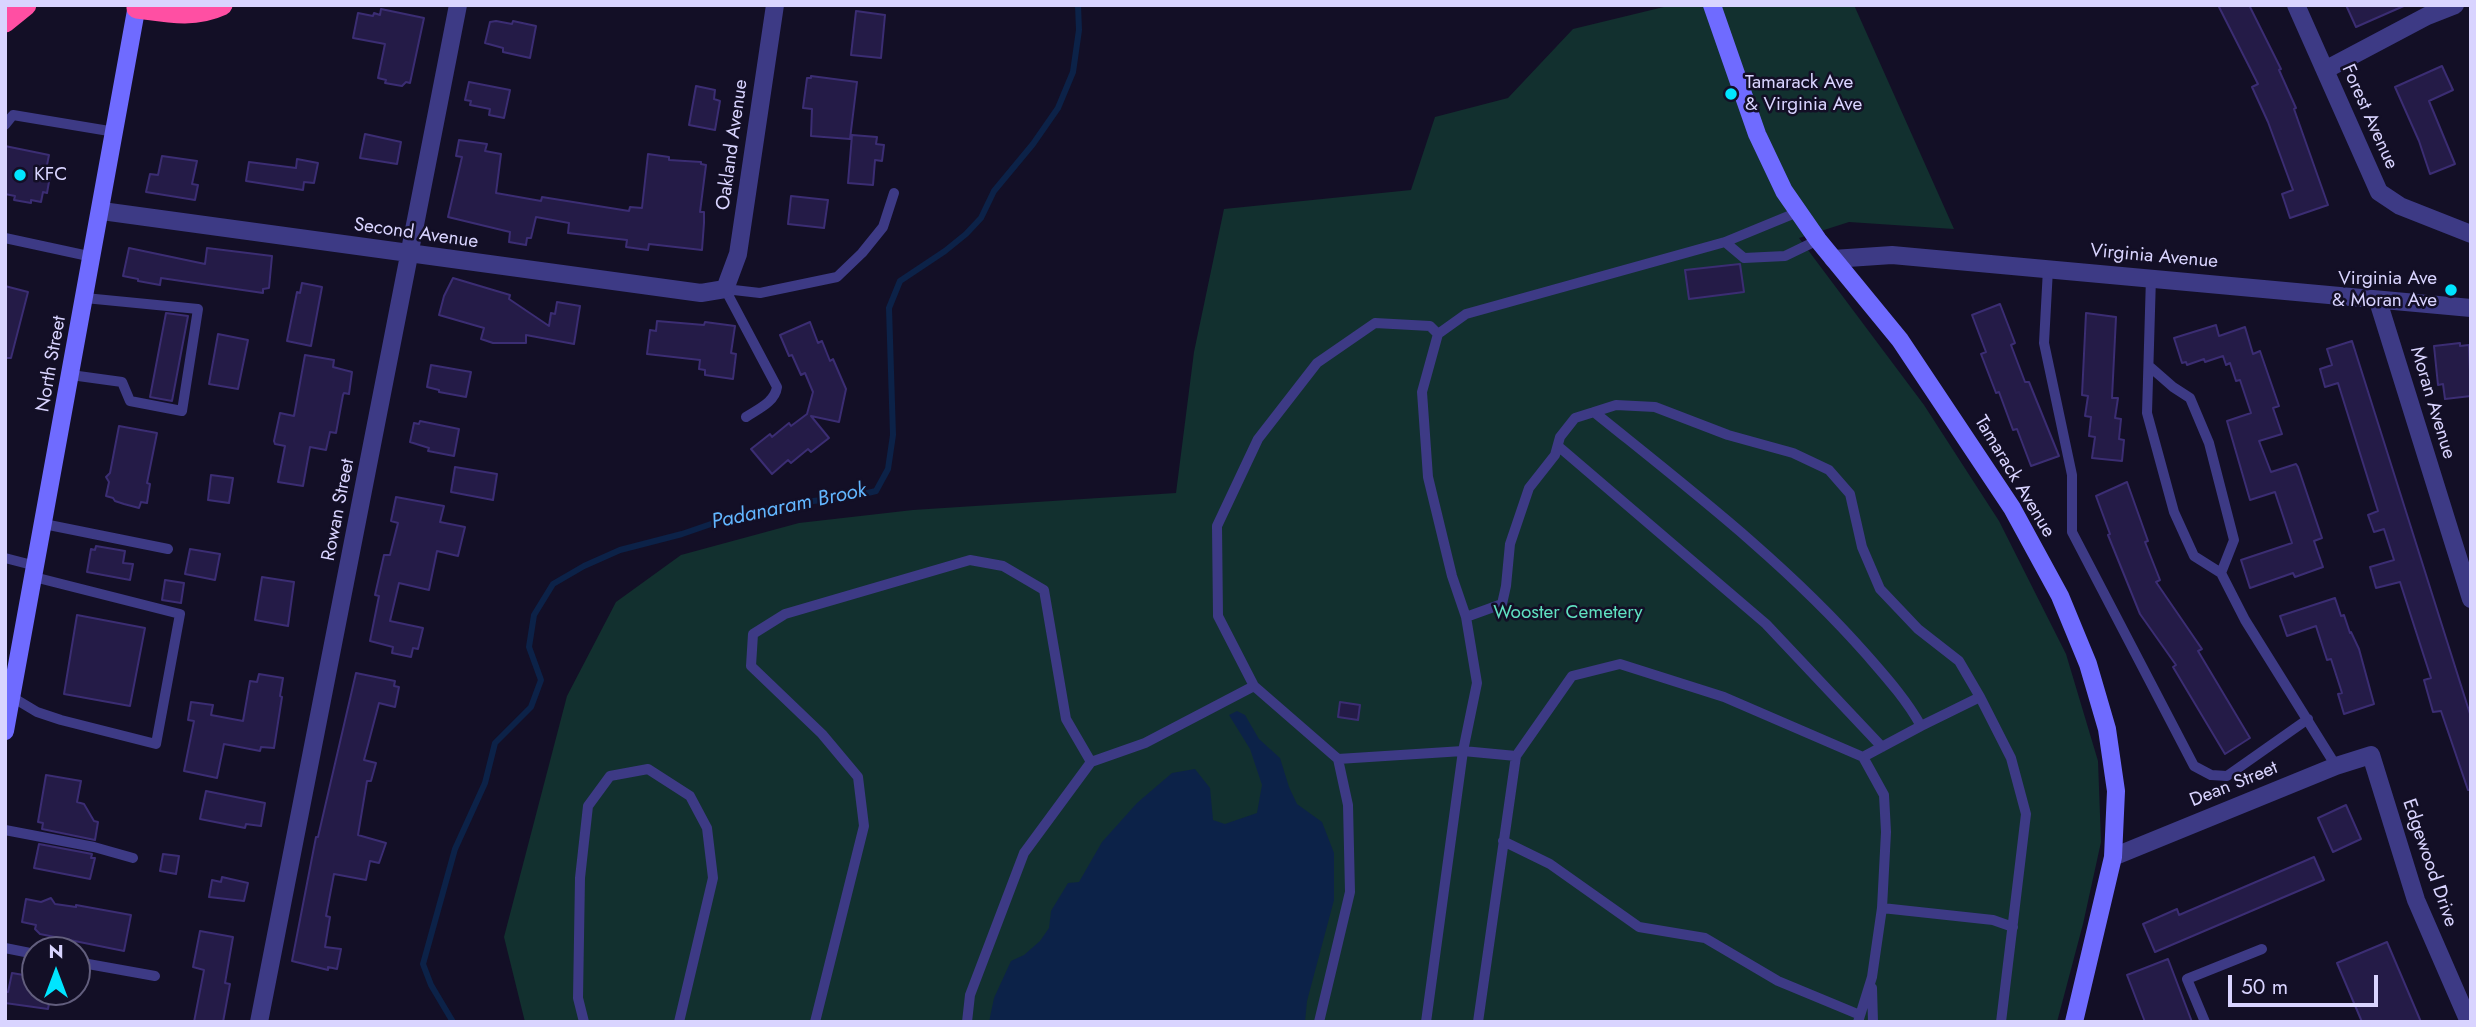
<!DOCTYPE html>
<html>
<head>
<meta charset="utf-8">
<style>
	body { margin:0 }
	#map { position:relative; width:2476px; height:1027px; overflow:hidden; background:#130f26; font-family:Jost,sans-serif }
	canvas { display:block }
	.frame { position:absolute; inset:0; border:7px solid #d9d4ff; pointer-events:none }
	.north { position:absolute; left:21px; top:936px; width:70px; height:70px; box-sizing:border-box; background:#130f26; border:2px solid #625e7d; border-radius:50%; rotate:0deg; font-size:19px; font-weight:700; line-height:28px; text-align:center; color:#d9d4ff }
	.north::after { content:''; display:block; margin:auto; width:24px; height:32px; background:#00e5ff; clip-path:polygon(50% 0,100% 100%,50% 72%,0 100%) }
	.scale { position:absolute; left:2228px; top:975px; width:150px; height:32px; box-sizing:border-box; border:4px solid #d9d4ff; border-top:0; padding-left:9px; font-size:21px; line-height:24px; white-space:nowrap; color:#d9d4ff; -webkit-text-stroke:5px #130f26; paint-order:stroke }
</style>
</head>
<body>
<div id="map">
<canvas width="2476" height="1027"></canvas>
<div class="frame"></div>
<div class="north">N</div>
<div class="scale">50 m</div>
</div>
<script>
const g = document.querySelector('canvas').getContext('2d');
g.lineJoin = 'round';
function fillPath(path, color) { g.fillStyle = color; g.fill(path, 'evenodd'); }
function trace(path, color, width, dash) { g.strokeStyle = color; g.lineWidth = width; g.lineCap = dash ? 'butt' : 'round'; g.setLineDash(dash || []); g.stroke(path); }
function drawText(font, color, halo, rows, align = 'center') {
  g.font = font + ' Jost,sans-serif'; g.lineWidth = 5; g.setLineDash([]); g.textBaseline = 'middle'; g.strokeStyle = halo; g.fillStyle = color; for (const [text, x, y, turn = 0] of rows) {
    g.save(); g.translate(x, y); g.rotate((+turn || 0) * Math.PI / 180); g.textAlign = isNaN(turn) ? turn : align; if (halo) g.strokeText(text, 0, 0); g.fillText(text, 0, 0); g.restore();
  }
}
const green = new Path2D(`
	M1672 5H1854L1954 229 1849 222 1799 238 1924 405 1999 521 2066 654 2098 761 2101 842 2083 924 2057 1022H525L504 937 567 696 616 602 681 555 799 523 913 510 1176 493 1194 352 1224 209 1411 190 1435 117 1508 98 1573 29Z`);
const water = new Path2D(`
	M1237 711 1245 715 1259 739 1280 758 1289 787 1297 804 1322 822 1334 853V900L1307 1001 1305 1022H989L994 998 1011 961 1024 955 1040 941 1049 928 1051 911 1068 883 1079 882 1102 842 1137 803 1172 773 1195 769 1210 788 1213 820 1225 824 1257 813 1262 785 1250 749 1229 715Z`);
const stream = new Path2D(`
	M453 1022 431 985 423 964 455 849 485 783 495 743 531 707 541 680 529 647 534 615 553 584 584 566 620 550 682 534 740 514 794 503 851 497 876 491 888 469 893 435 889 308 900 281 945 251 966 234 981 218 994 191 1033 144 1058 108 1073 72 1079 30 1078 5`);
const building = new Path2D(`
	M2218 5H2249L2281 69 2279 70 2296 108 2294 109 2328 205 2290 218 2282 194 2293 190 2268 122 2252 87 2258 84Z
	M2346 5H2406L2356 27Z
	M381 9 424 18 410 83 406 82 402 86 385 83 386 80 378 78 385 44 353 38 358 13 373 16 374 13 380 15Z
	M856 11 885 15 881 58 851 55Z
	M496 21 512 24 513 21 536 26 530 58 503 52V48L485 43 490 22Z
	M2442 66 2453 90 2429 101 2455 164 2430 174 2419 141 2395 87Z
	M811 76 857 82 850 139 811 136 812 109 803 108 807 78H811Z
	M469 82 510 90 504 118 489 115 490 109 470 105 471 101 465 100Z
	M696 86 715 90 714 99 720 101 715 130 689 125Z
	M365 134 401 142 397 164 360 158Z
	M852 135 877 137 876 144 884 145 882 161 875 160 873 185 848 183Z
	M459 140 487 144 485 151 501 154 496 193 541 201 542 197 629 211 630 207 642 208 648 154 669 157V160L701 162V164L706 165 700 212H704V223L702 250 649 244 648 250 626 247 627 240 568 233 569 223 536 217 531 238H527L526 245 509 242 510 232 448 217 462 157 456 156Z
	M5 146 49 155 45 175 50 176 47 193 43 192 41 202 31 200V203L14 200 15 196 5 194Z
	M162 156 197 161 192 184 198 185 195 200 146 192 150 174 158 175Z
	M297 159 318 163 314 183 304 182 303 190 246 181 249 162 296 168Z
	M791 196 828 200 824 228 788 224Z
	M129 248 205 264 207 248 272 256 269 288 263 289V293L161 278 160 285 138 281V279L123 276Z
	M1740 264 1744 292 1689 299 1685 270Z
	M453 278 510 295 509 299 549 326 551 313 555 314 557 302 580 306 574 344 526 335V343H493L481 339 484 328 439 315 444 296Z
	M302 283 322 287 311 346 287 341 297 292 300 293Z
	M5 286 28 292 11 358H5Z
	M2000 304 2015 343 2011 345 2025 382H2029L2059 456 2031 466 2017 429 2013 430 1999 392 1996 393 1981 354 1986 352 1972 315Z
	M166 313 188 316 172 401 150 397Z
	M2086 313 2116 317 2112 398H2118L2115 418 2121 419 2119 439 2124 440 2122 461 2092 458 2095 437 2089 436 2091 417 2085 416 2088 396 2082 395Z
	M657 321 704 325 705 322 735 326 731 353 736 354 733 379 705 375V370L699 369 700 360 647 354 650 330 656 331Z
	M810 322 818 343 822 341 830 361 833 359 846 389 839 422 811 416 829 438 811 452 808 449 791 463 788 460 772 474 751 449 770 434 772 437 789 423 791 426 807 414 813 392 805 373 801 375 792 355 789 356 780 335Z
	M2216 325 2219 336 2245 327 2253 354 2260 351 2279 406 2273 408 2282 434 2259 441 2271 472 2296 464 2298 467 2322 538 2314 541 2323 567 2295 577 2293 573 2250 588 2241 560 2292 543 2275 492 2250 500 2227 421 2251 413 2240 380 2236 381 2230 363 2226 365 2223 356 2205 362 2204 359 2187 365 2186 362 2182 363 2174 338Z
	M218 334 248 340 238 389 209 384Z
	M2352 341 2471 717V790H2468L2441 711 2433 712 2424 680 2431 678 2400 582 2376 588 2370 567 2394 560 2384 529 2374 532 2368 515 2378 511 2338 383 2325 387 2320 369 2332 365 2327 349Z
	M2460 343V346L2469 345 2471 396 2445 399 2443 384 2438 385 2434 346Z
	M305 355 334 360 333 367 352 372 349 394 344 393 343 395 336 433 330 432 326 450 310 447 303 486 278 482 285 446 275 444 274 441 280 413 294 416Z
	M431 365 471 372 466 397 439 392V390L427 387Z
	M420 421 459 429 454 456 428 451 429 448 410 442 414 423 419 424Z
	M119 426 157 433 147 483 150 484 147 503 141 502 139 508 124 504 115 501 113 498 106 496 109 482 106 477 110 473Z
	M455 467 497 474 493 500 451 492Z
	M211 475 233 478 229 503 208 500Z
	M2127 482 2148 541 2145 542 2160 580 2156 582 2202 649 2198 651 2250 738 2225 754 2173 667 2176 665 2140 614 2108 535 2110 534 2096 496Z
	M396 497 444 506 440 522 465 527 458 556 437 551 429 590 399 583 390 621 423 628 418 649 413 648 411 657 392 653 393 647 370 641 379 596 375 595 384 555H390L398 523 391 521Z
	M96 546 125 551 123 563 133 564 130 580 87 572 91 549 95 550Z
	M190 549 220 554 215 580 185 574Z
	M262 577 294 582 288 626 255 620Z
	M165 580 184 583 181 603 162 600Z
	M2335 598 2341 616 2344 615 2350 633 2351 632 2359 649 2374 704 2344 714 2338 694 2342 693 2331 659 2327 660 2316 626 2287 636 2280 616Z
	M77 615 145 628 130 706 64 694Z
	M356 673 395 681 394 686 399 687 395 707 379 703 364 760 376 763 371 781H367L358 835 386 843 379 863 370 861 366 880 334 874 326 916 330 917 325 947 341 949 337 969 328 967V970L292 961 316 837H318Z
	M259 674 283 678 280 696 282 697 274 748 261 747 260 751 224 744 217 778 184 771 194 721 188 720 191 702 213 705 211 715 243 721 250 681 257 682Z
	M1340 702 1360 705 1358 720 1338 717Z
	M46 775 81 781 77 802 84 804 94 821 98 822 95 840 42 829 43 823 38 822Z
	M206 791 265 803 261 826 246 824 245 828 200 819Z
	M2346 805 2361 839 2333 852 2318 818Z
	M39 844 92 854 91 858H95L90 879 34 868Z
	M163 854 179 856 176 874 160 871Z
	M2314 857 2324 880 2155 952 2143 924 2177 909 2179 915Z
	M222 877 248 883 244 901 209 897 212 880 221 882Z
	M51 898 55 904 76 907V905L131 915 124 951 40 934 35 929 36 925 22 922 26 899 41 902Z
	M200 931 233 937 225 983 230 984 223 1022H194L204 970 193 967Z
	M2387 942 2421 1022H2362L2337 963Z
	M2168 959 2192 1022H2145L2127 975Z
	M12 973 35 977V992H51L48 1009 5 1003V992H8Z`);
const lane = new Path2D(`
	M5 125 13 115 115 132
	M5 238 93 257
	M1725 242 1744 258 1785 256 1818 240
	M2048 269 2044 343 2072 475V532L2194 766 2211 775 2227 776 2308 719
	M2151 277 2147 413 2174 512 2194 556 2221 573 2245 620 2336 766
	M725 289 760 293 837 277 862 253 883 227 894 193
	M725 289 777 387C775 402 758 409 746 417
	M2149 366 2173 387 2190 398 2209 443 2234 540 2221 573
	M71 375 122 382 130 401 182 411 198 309 85 298
	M1558 446 1766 624 1882 747
	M44 524 168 549
	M5 558 36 566
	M1466 617 1452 576 1428 477 1422 392 1438 334 1466 314 1725 242 1798 212
	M1254 686 1218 616 1217 526 1258 439 1317 363 1375 323 1430 326 1438 334
	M12 697 37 712 61 720 156 744 180 614 34 577
	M1980 697 2011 758 2026 814 2001 1022
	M1516 756 1572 676 1620 664 1724 697 1863 757 1884 795 1886 832 1882 908 1872 977 1858 1022
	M1863 757 1921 726
	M1338 759 1463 751 1516 756 1478 1022
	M5 830 94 847 133 858
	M1503 841 1550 864 1639 927 1705 938 1778 981 1860 1015
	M1882 908 1993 920 2013 927
	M5 948 35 954
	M77 962 155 976
	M1872 988 1873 1022
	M584 1022 578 998 580 878 588 806 610 776 648 769 690 796 707 828 713 878 679 1022
	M815 1022 864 826 858 777 822 734 751 666 753 634 785 614 970 560 1003 566 1044 590 1066 719 1091 762 1145 743 1254 686 1338 759 1348 805 1350 892 1319 1022
	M967 1022 970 995 1024 853 1091 762
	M1426 1022 1463 751 1477 683 1466 617 1502 604 1506 586 1510 544 1529 488 1555 455 1560 437 1575 418 1594 412 1616 405 1655 407 1728 435 1793 453 1829 470 1850 494 1862 547 1880 589 1918 629 1959 661 1980 697 1921 726C1906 699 1886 677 1866 654 1786 563 1688 488 1594 412
	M2205 1022 2187 979 2262 949`);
const street = new Path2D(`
	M2296 5 2379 192 2400 206 2471 234
	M2325 70 2427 16 2455 5
	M102 211 701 293 725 289 738 254 775 5
	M1833 259 1892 255 2471 308
	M2378 301 2471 599
	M2113 857 2336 766 2371 755 2416 900 2469 1022
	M259 1022 458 5`);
const secondary = new Path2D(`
	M1712 5 1757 134 1784 191 1818 240 1900 340 2012 508 2060 596 2088 664 2107 729 2116 791 2113 857 2074 1022
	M5 731 137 5`);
const highway = new Path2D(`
	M137 8C167 12 194 18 222 5
	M5 22 26 5`);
const markers = [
	[1731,94,7,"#00e5ff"],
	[20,175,7,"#00e5ff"],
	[2451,290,7,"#00e5ff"]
];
const poiNames = [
	["Tamarack Ave",1745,83],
	["& Virginia Ave",1745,105],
	["KFC",34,175],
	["Virginia Ave",2437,279,"right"],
	["& Moran Ave",2437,301,"right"]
];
const streetNames = [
	["Forest Avenue",2369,117,66],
	["Oakland Avenue",733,145,-82],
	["Second Avenue",416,234,8],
	["Virginia Avenue",2154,257,5],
	["North Street",52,364,-80],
	["Moran Avenue",2432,403,73],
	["Tamarack Avenue",2014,477,59],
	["Rowan Street",339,510,-79],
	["Dean Street",2234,785,-22],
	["Edgewood Drive",2429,863,71]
];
const parkNames = [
	["Wooster Cemetery",1568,613]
];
const waterNames = [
	["Padanaram Brook",789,507,-12]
];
fillPath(green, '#12302f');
fillPath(water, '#0c2248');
trace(stream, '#0c2248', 6);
fillPath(building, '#241b47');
trace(building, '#3b2d73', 2);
trace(lane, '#3d3a85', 10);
trace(street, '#3d3a85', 18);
trace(secondary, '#6f6bff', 18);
trace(highway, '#ff4fa3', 21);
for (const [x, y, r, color] of markers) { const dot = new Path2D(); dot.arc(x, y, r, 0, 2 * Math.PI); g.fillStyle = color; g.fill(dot); trace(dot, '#130f26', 2.5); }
drawText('19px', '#d9d4ff', '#130f26', poiNames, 'left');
drawText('19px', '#d9d4ff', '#130f26', streetNames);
drawText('19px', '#5fe0c0', '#130f26', parkNames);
drawText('italic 21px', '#62b6ff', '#130f26', waterNames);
</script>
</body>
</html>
